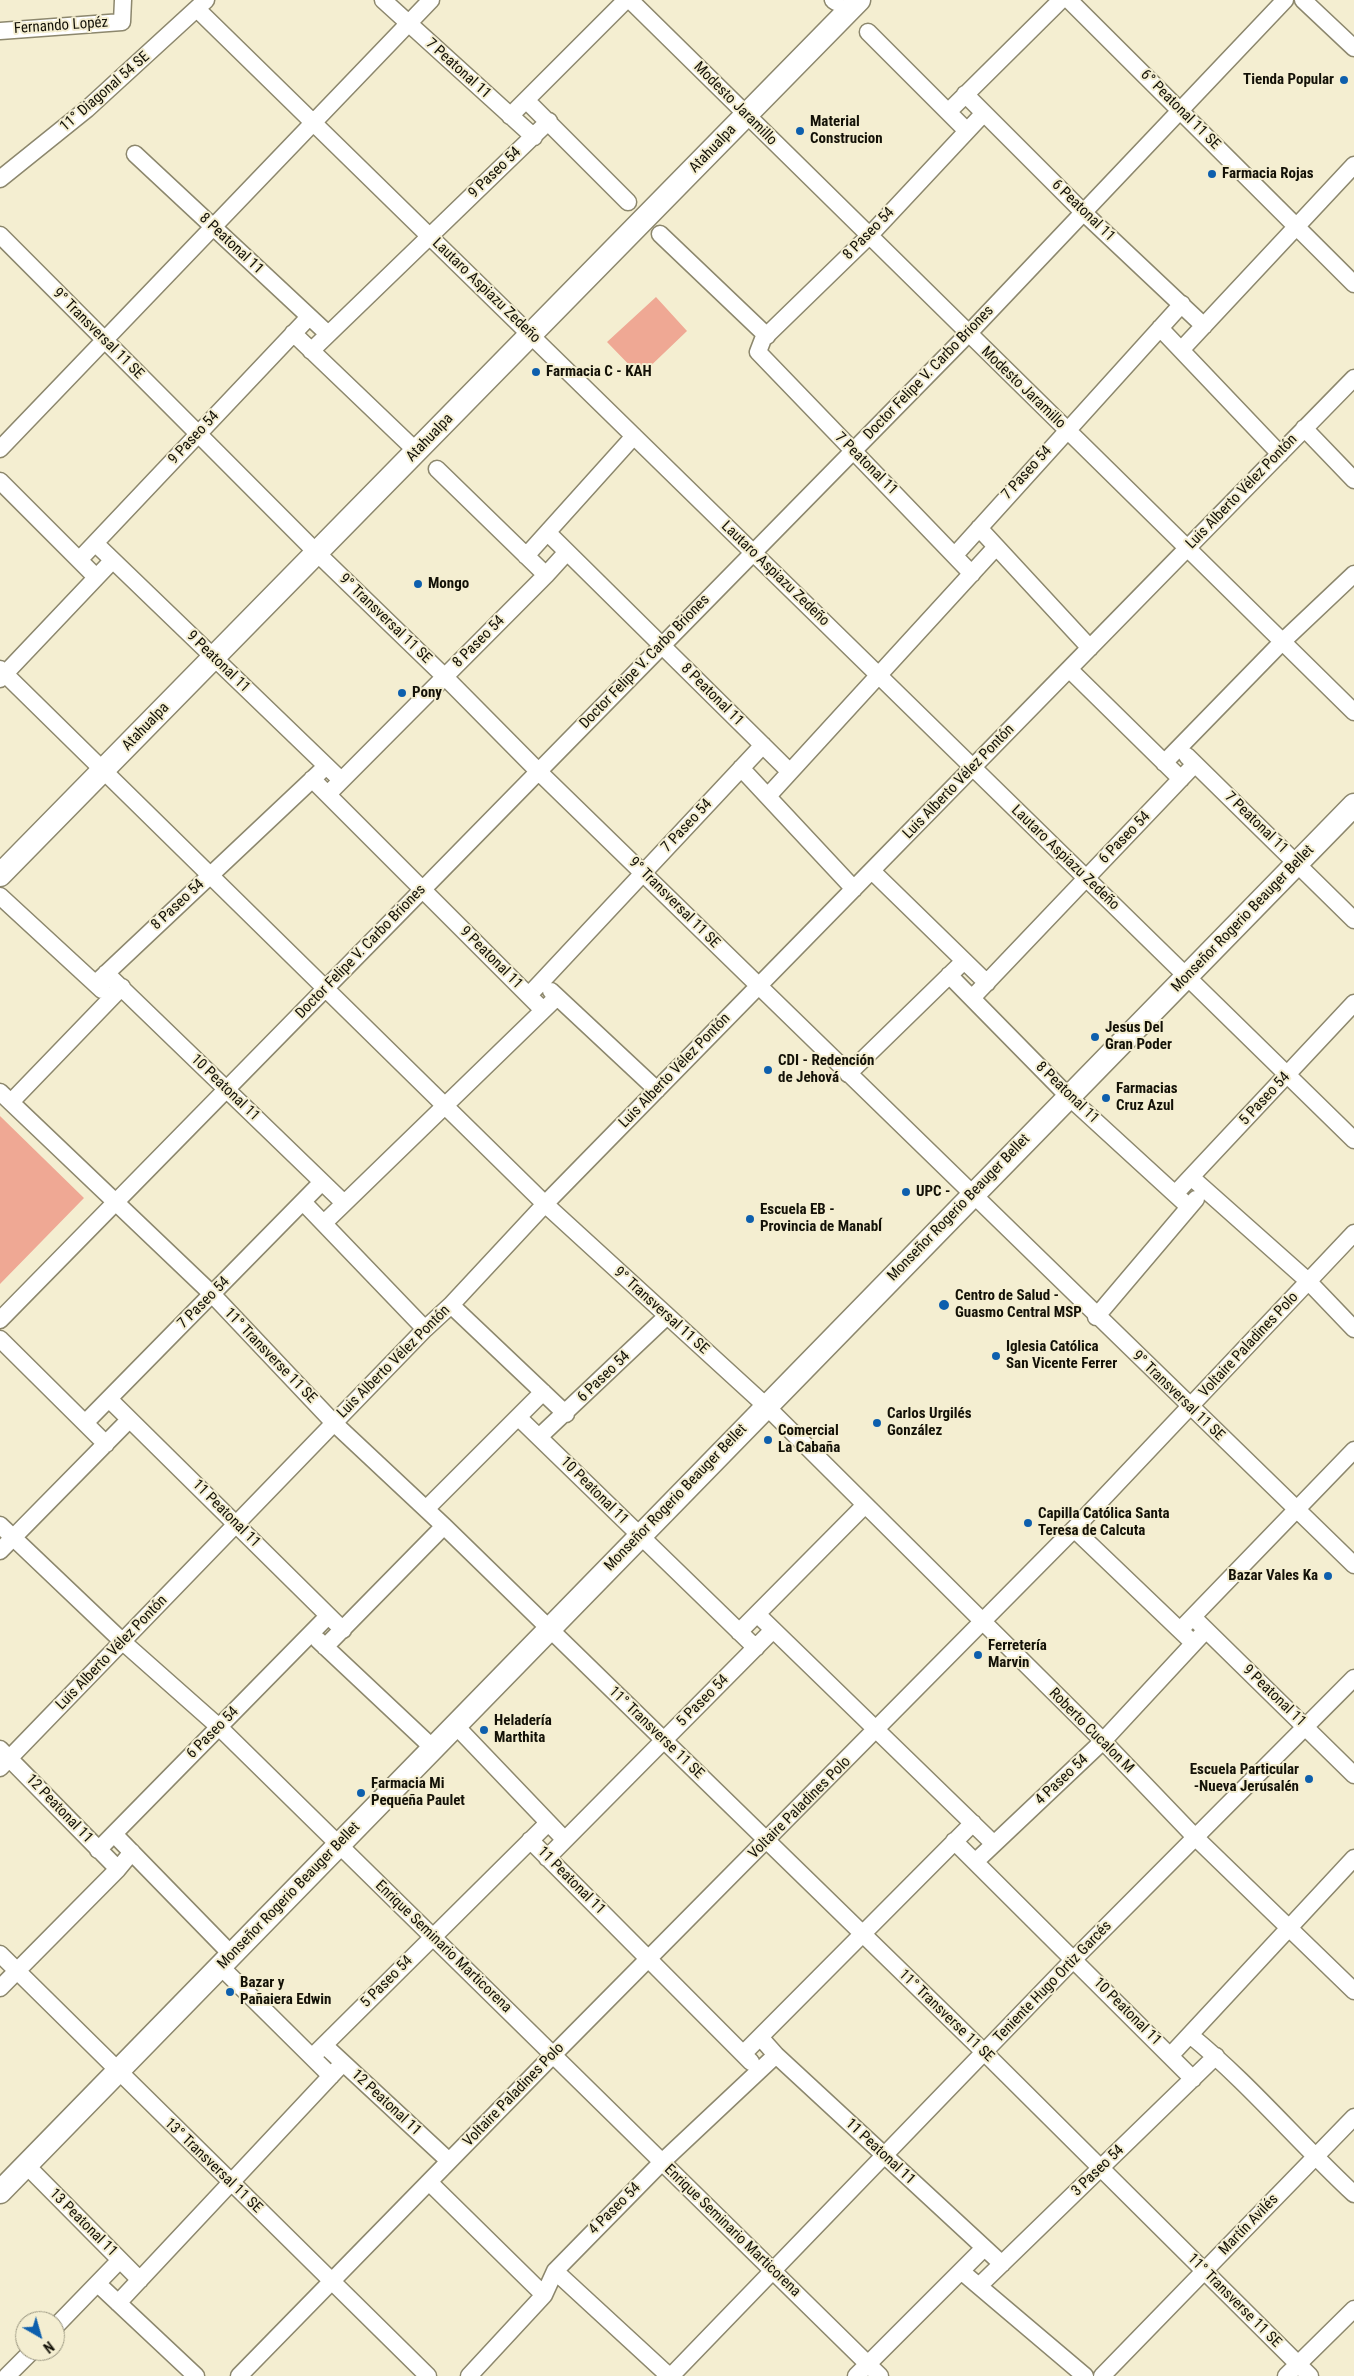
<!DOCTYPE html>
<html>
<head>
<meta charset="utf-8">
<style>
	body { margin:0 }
	#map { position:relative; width:1354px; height:2376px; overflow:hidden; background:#f4eed1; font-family:"Roboto Condensed",sans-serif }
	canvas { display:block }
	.north { position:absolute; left:15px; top:2311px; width:50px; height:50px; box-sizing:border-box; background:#f4eed1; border:1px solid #9a9680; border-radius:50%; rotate:142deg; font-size:14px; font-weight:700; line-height:20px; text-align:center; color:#131107 }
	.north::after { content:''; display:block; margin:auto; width:18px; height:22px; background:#0d5fad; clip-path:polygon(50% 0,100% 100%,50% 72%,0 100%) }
</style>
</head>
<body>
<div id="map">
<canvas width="1354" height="2376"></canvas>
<div class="north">N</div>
</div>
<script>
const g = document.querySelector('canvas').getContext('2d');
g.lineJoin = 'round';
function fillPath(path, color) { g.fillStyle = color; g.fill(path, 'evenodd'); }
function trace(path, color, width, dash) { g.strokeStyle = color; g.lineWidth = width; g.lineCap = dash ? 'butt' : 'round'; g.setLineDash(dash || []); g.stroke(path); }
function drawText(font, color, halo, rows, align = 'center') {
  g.font = font + ' "Roboto Condensed",sans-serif'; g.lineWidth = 4; g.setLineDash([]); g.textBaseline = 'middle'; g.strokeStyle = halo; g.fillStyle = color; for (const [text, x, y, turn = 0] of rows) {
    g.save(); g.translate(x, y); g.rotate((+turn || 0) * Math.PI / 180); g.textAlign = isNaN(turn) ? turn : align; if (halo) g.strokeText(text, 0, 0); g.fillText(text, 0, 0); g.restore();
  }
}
const green = new Path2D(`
	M656 297 687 331 640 376 607 342Z
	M0 1116 84 1198 0 1284Z`);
const street = new Path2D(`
	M383 0 534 137
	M630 0 1354 712
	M833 0 836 2
	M1069 0 1354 284
	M1303 0 1354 48
	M197 9 1354 1140
	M0 31 122 22 123 0
	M868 32 967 131
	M965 94 1083 212 1204 326
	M526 100 628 202
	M948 112 1061 0
	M510 116 626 0
	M135 154 328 334
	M0 179 87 109 206 0
	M660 234 767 336
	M0 235 317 553 444 676 538 771 1354 1565
	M1160 328 1280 454
	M293 333 409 444
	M1182 349 1354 165
	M311 351 549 121
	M1304 428 1354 480
	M0 449 431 0
	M437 469 546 575
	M0 481 96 577
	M979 528 1090 648
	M548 533 790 772
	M95 543 341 780
	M955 555 1182 304
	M526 556 634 436
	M79 560 309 317
	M972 574 758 352 763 339 869 236 984 113
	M0 669 545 1204 766 1406 1103 1741 1195 1837 1354 1991
	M1069 669 1181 779
	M0 679 112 561
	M1187 756 1354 920
	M1164 763 1282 642 1354 574
	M741 768 854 889
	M312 779 543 1010
	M328 794 546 575 566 553
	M768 796 996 547
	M872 871 987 983
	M0 896 102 990
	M106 973 344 1203
	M949 975 1069 1097 1188 1206
	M96 983 320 772
	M551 991 657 1090
	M529 995 763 745
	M972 998 1195 764
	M848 1074 964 961
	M0 1092 212 1294 334 1423 444 1526 985 2053 1310 2376
	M11 1102 122 987
	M1191 1177 1308 1281 1354 1329
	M1175 1194 1354 1003
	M303 1202 425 1329
	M324 1223 557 997
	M451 1305 566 1414
	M1096 1317 1196 1199
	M0 1320 968 334 1285 0
	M0 1339 106 1444
	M109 1399 343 1630
	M518 1417 756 1648
	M85 1423 322 1182
	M539 1437 667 1316
	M426 1509 543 1392
	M0 1525 123 1642 219 1727 880 2376
	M1074 1529 1188 1638
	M0 1551 129 1420
	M757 1614 994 1844
	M1198 1622 1354 1775
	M1180 1630 1354 1450
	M739 1632 865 1505
	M318 1640 433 1748
	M325 1647 444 1526
	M455 1725 565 1840
	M0 1749 118 1869
	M0 1768 425 1329 451 1305 545 1204 1354 378
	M114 1834 232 1955
	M530 1840 751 2062
	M954 1841 1193 2079
	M98 1850 328 1616
	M547 1858 773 1630
	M975 1862 1103 1741 1206 1630
	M0 1954 428 2376
	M220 1966 331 2076
	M0 1988 118 1869 132 1852
	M1190 2035C1249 2083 1298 2142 1354 2194
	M760 2037 776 2055 1002 2264
	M324 2045 449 2161
	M743 2054 973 1823
	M1170 2056 1354 1858
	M312 2057 548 1823
	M26 2165 140 2280
	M429 2182 544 2295
	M555 2271 669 2376
	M961 2271 1085 2376
	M98 2284 196 2376
	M980 2285 1216 2056
	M118 2303 343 2063
	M55 2327 120 2260
	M7 2376 32 2351
	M239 2376 553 2055 1074 1529 1354 1233
	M469 2376 544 2295 555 2271 662 2162 776 2055
	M671 2376 1074 1959 1354 1678
	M856 2376 983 2249
	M1102 2376 1354 2117
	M1286 2376 1354 2309`);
const secondary = new Path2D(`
	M0 875 859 0
	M0 2192 1354 805`);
const markers = [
	[1344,80,5,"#0d5fad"],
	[800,131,5,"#0d5fad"],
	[1212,174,5,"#0d5fad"],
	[536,372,5,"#0d5fad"],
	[418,584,5,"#0d5fad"],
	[402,693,5,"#0d5fad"],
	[1095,1037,5,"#0d5fad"],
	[768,1070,5,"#0d5fad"],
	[1106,1098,5,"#0d5fad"],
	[906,1192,5,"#0d5fad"],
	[750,1219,5,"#0d5fad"],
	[944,1305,6,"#0d5fad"],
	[996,1356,5,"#0d5fad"],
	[877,1423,5,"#0d5fad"],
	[768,1440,5,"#0d5fad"],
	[1028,1523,5,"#0d5fad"],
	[1328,1576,5,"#0d5fad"],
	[978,1655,5,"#0d5fad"],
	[484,1730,5,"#0d5fad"],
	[1309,1779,5,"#0d5fad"],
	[361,1793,5,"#0d5fad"],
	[230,1992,5,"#0d5fad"]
];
const streetNames = [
	["Fernando Lopéz",61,26,-4],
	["7 Peatonal 11",458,69,42],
	["11° Diagonal 54 SE",105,92,-41],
	["Modesto Jaramillo",735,104,45],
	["6° Peatonal 11 SE",1180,110,45],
	["Atahualpa",713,149,-46],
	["9 Paseo 54",495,173,-44],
	["6 Peatonal 11",1083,211,44],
	["8 Paseo 54",869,234,-46],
	["8 Peatonal 11",231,244,43],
	["Lautaro Aspiazu Zedeño",486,291,44],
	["9° Transversal 11 SE",98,334,45],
	["Doctor Felipe V. Carbo Briones",929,373,-46],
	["Modesto Jaramillo",1023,388,44],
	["9 Paseo 54",194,438,-47],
	["Atahualpa",430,438,-46],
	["7 Peatonal 11",866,464,45],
	["7 Paseo 54",1027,473,-48],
	["Luis Alberto Vélez Pontón",1242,492,-46],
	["Lautaro Aspiazu Zedeño",775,574,44],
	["9° Transversal 11 SE",385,619,44],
	["8 Paseo 54",479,642,-45],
	["9 Peatonal 11",218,662,44],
	["Doctor Felipe V. Carbo Briones",645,662,-46],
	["8 Peatonal 11",712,695,45],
	["Atahualpa",146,727,-46],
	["Luis Alberto Vélez Pontón",959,782,-46],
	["7 Peatonal 11",1256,823,44],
	["7 Paseo 54",687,826,-47],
	["6 Paseo 54",1125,838,-46],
	["Lautaro Aspiazu Zedeño",1065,858,44],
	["9° Transversal 11 SE",674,903,45],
	["8 Paseo 54",178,905,-43],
	["Monseñor Rogerio Beauger Bellet",1243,919,-46],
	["Doctor Felipe V. Carbo Briones",361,952,-46],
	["9 Peatonal 11",491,958,45],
	["Luis Alberto Vélez Pontón",675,1071,-46],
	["10 Peatonal 11",225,1088,44],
	["8 Peatonal 11",1067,1093,44],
	["5 Paseo 54",1265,1099,-47],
	["Monseñor Rogerio Beauger Bellet",959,1208,-46],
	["7 Paseo 54",204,1303,-45],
	["9° Transversal 11 SE",661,1311,42],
	["Voltaire Paladines Polo",1249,1345,-47],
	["11° Transverse 11 SE",270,1356,46],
	["Luis Alberto Vélez Pontón",394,1362,-45],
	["6 Paseo 54",604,1377,-44],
	["9° Transversal 11 SE",1178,1396,44],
	["10 Peatonal 11",594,1491,45],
	["Monseñor Rogerio Beauger Bellet",676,1498,-46],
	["11 Peatonal 11",226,1514,45],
	["Luis Alberto Vélez Pontón",112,1653,-46],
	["9 Peatonal 11",1274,1696,44],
	["5 Paseo 54",703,1701,-45],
	["Roberto Cucalon M",1091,1731,45],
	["6 Paseo 54",213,1733,-45],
	["11° Transverse 11 SE",656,1733,44],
	["4 Paseo 54",1062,1780,-43],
	["Voltaire Paladines Polo",800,1808,-45],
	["12 Peatonal 11",59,1809,46],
	["11 Peatonal 11",571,1881,45],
	["Monseñor Rogerio Beauger Bellet",289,1896,-46],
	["Enrique Seminario Marticorena",443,1947,44],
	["5 Paseo 54",387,1982,-45],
	["Teniente Hugo Ortiz Garcés",1053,1982,-46],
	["10 Peatonal 11",1127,2012,45],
	["11° Transverse 11 SE",946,2016,44],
	["Voltaire Paladines Polo",514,2095,-46],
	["12 Peatonal 11",386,2103,43],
	["11 Peatonal 11",880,2152,43],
	["13° Transversal 11 SE",213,2166,44],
	["3 Paseo 54",1098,2171,-44],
	["4 Paseo 54",615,2209,-45],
	["13 Peatonal 11",83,2223,45],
	["Martín Avilés",1249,2225,-46],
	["Enrique Seminario Marticorena",732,2231,44],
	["11° Transverse 11 SE",1234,2301,45]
];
const poiNames = [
	["Tienda Popular",1334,80,"right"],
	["Material",810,122],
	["Construcion",810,139],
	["Farmacia Rojas",1222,174],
	["Farmacia C - KAH",546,372],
	["Mongo",428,584],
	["Pony",412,693],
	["Jesus Del",1105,1028],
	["Gran Poder",1105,1045],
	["CDI - Redención",778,1061],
	["de Jehová",778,1078],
	["Farmacias",1116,1089],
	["Cruz Azul",1116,1106],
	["UPC -",916,1192],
	["Escuela EB -",760,1210],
	["Provincia de ManabÍ",760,1227],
	["Centro de Salud -",955,1296],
	["Guasmo Central MSP",955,1313],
	["Iglesia Católica",1006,1347],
	["San Vicente Ferrer",1006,1364],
	["Carlos Urgilés",887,1414],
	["González",887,1431],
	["Comercial",778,1431],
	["La Cabaña",778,1448],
	["Capilla Católica Santa",1038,1514],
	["Teresa de Calcuta",1038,1531],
	["Bazar Vales Ka",1318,1576,"right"],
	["Ferretería",988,1646],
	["Marvin",988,1663],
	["Heladería",494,1721],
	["Marthita",494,1738],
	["Escuela Particular",1299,1770,"right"],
	["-Nueva Jerusalén",1299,1787,"right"],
	["Farmacia Mi",371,1784],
	["Pequeña Paulet",371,1801],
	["Bazar y",240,1983],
	["Pañaiera Edwin",240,2000]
];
fillPath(green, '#efa894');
trace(street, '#8c876d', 19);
trace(secondary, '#8c876d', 25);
trace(street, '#fff', 16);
trace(secondary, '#fff', 22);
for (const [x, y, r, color] of markers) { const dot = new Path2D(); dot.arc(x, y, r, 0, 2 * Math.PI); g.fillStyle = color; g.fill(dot); trace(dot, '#f4eed1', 2); }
drawText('15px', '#131107', '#f4eed1', streetNames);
drawText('bold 15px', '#131107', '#f4eed1', poiNames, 'left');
</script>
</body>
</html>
